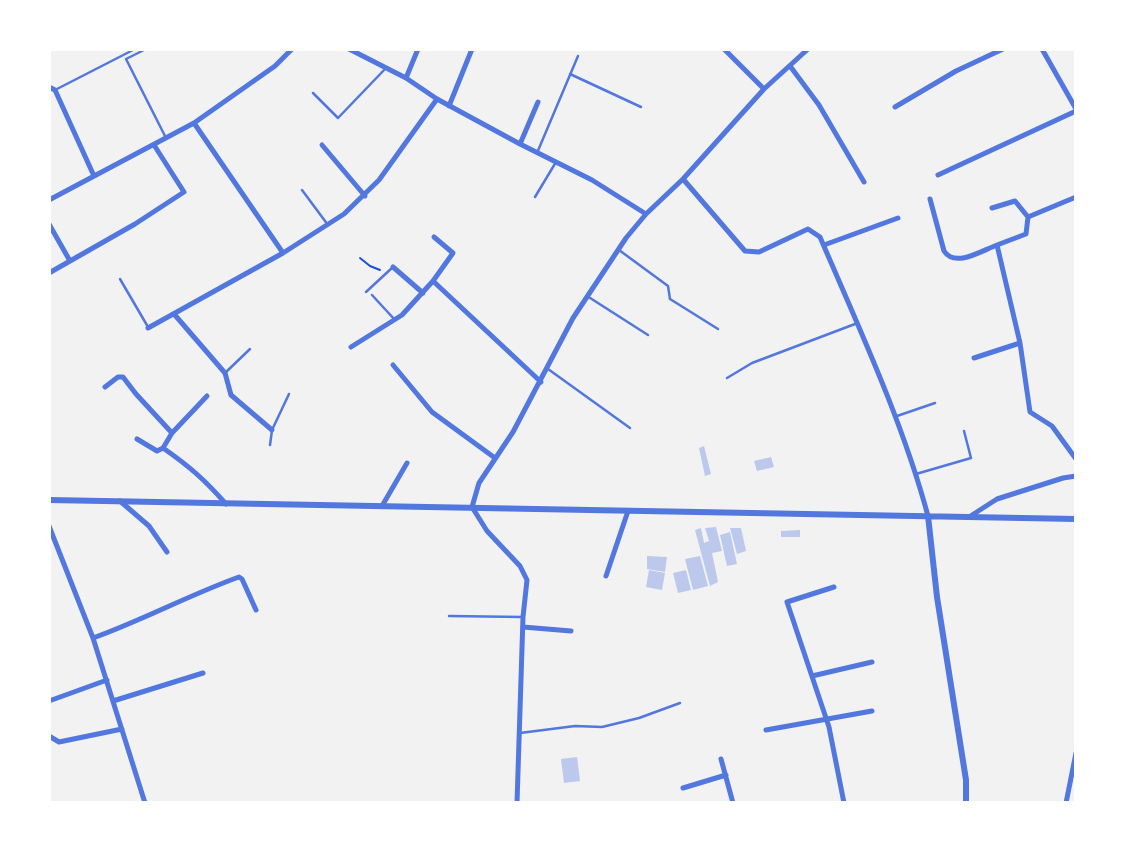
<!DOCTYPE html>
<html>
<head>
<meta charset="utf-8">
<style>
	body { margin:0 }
	#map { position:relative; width:1125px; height:852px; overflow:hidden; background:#f2f2f2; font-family:Ubuntu,sans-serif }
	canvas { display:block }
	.frame { position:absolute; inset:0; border:51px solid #fff; pointer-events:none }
</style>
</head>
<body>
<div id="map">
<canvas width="1125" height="852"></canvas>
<div class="frame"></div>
</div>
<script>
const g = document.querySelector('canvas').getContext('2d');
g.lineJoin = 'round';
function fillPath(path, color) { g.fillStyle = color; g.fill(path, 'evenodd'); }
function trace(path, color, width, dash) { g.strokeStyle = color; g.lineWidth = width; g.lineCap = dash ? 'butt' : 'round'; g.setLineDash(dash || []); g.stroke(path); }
const building = new Path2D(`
	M704 446 711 474 705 476 699 448Z
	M771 457 774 467 757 471 754 461Z
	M716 527 722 551 712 553 718 582 710 586 695 530 701 528 704 543 709 541 705 528Z
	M730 528H741L746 551 737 554Z
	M800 530V537H781V531Z
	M730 532 737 564 727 566 720 535Z
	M647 556 667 557 665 572 647 569Z
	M700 556 708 586 693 590 685 559Z
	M649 570 665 573 662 590 646 587Z
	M686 570 691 590 678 593 673 573Z
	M577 757 580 781 564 783 561 759Z`);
const path = new Path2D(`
	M360 258 370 266 380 270`);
const service = new Path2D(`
	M146 49 126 59 166 138
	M570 74 641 107
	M55 90 135 49
	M313 93 338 118 386 68
	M537 153 578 56
	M302 190 328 225
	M535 197 556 162
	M619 250 668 286 670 299 718 329
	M120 279 148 327
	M366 292 393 267
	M372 295 395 320
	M587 296 648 335
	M548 369 630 428
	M225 373 250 349
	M727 378 752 363 855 324
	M897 416 935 403
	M270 445 272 430 289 394
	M916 474 971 458 964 431
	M449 616 523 617
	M520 733 575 726 602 727 639 718 680 703`);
const minor = new Path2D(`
	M349 49 406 78 437 99 520 144 592 180 646 214
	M724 49 764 89
	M1042 49 1076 109
	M790 66 819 105 864 182
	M406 78 418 49
	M49 87 55 90 94 176
	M449 106 472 49
	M895 107 956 71 1003 49
	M194 123 283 253
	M520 144 538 102
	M322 145 365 196
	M938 175 1076 111
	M683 179 745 251 759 252 808 229 820 237C859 328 902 420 928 516
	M1076 197 1028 217 1026 234 997 245 1020 343 1030 412 1052 426 1076 459
	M930 199 944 251C955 268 981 251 997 245
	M49 200 194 123 275 66 292 49
	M992 208 1015 201 1028 217
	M49 224 70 261
	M824 245 898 218
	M393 267 423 293
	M49 273 135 224 184 192 154 145
	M433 281 541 382
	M174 314 225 373 231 395 272 430
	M148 328 283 253 344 214 379 180 437 99
	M351 347 402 315 433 281 453 253 434 237
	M974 358 1020 343
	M393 365 432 412 495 458
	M105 387 118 377H123L136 394 172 433
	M137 439 157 451 163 448C189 466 205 480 226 504
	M163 448 172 433 207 396
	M120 501 149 526 167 552
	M382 506 407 463
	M969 517 997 499 1063 478 1076 476
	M49 526 93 638 145 803
	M606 576 628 511
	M834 587 787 602 829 727 844 803
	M523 627 571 631
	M93 638C143 620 189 595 239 577L242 579 256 610
	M812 676 872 662
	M49 701 107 680
	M113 701 203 673
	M766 730 872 711
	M49 736 59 742 122 729
	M721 759 733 803
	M683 788 726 775
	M517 803 523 617 527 580 520 566 487 531 472 507 479 483 513 432 573 318 626 238 646 214 683 179 764 89 808 49
	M1066 803 1076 753`);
const tertiary = new Path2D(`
	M49 500 1076 519
	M928 516 937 597 966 780V803`);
fillPath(building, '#bdc9ec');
trace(path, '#1d4ed8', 2);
trace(service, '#5277de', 2.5);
trace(minor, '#5277de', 5);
trace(tertiary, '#5277de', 6);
</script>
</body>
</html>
